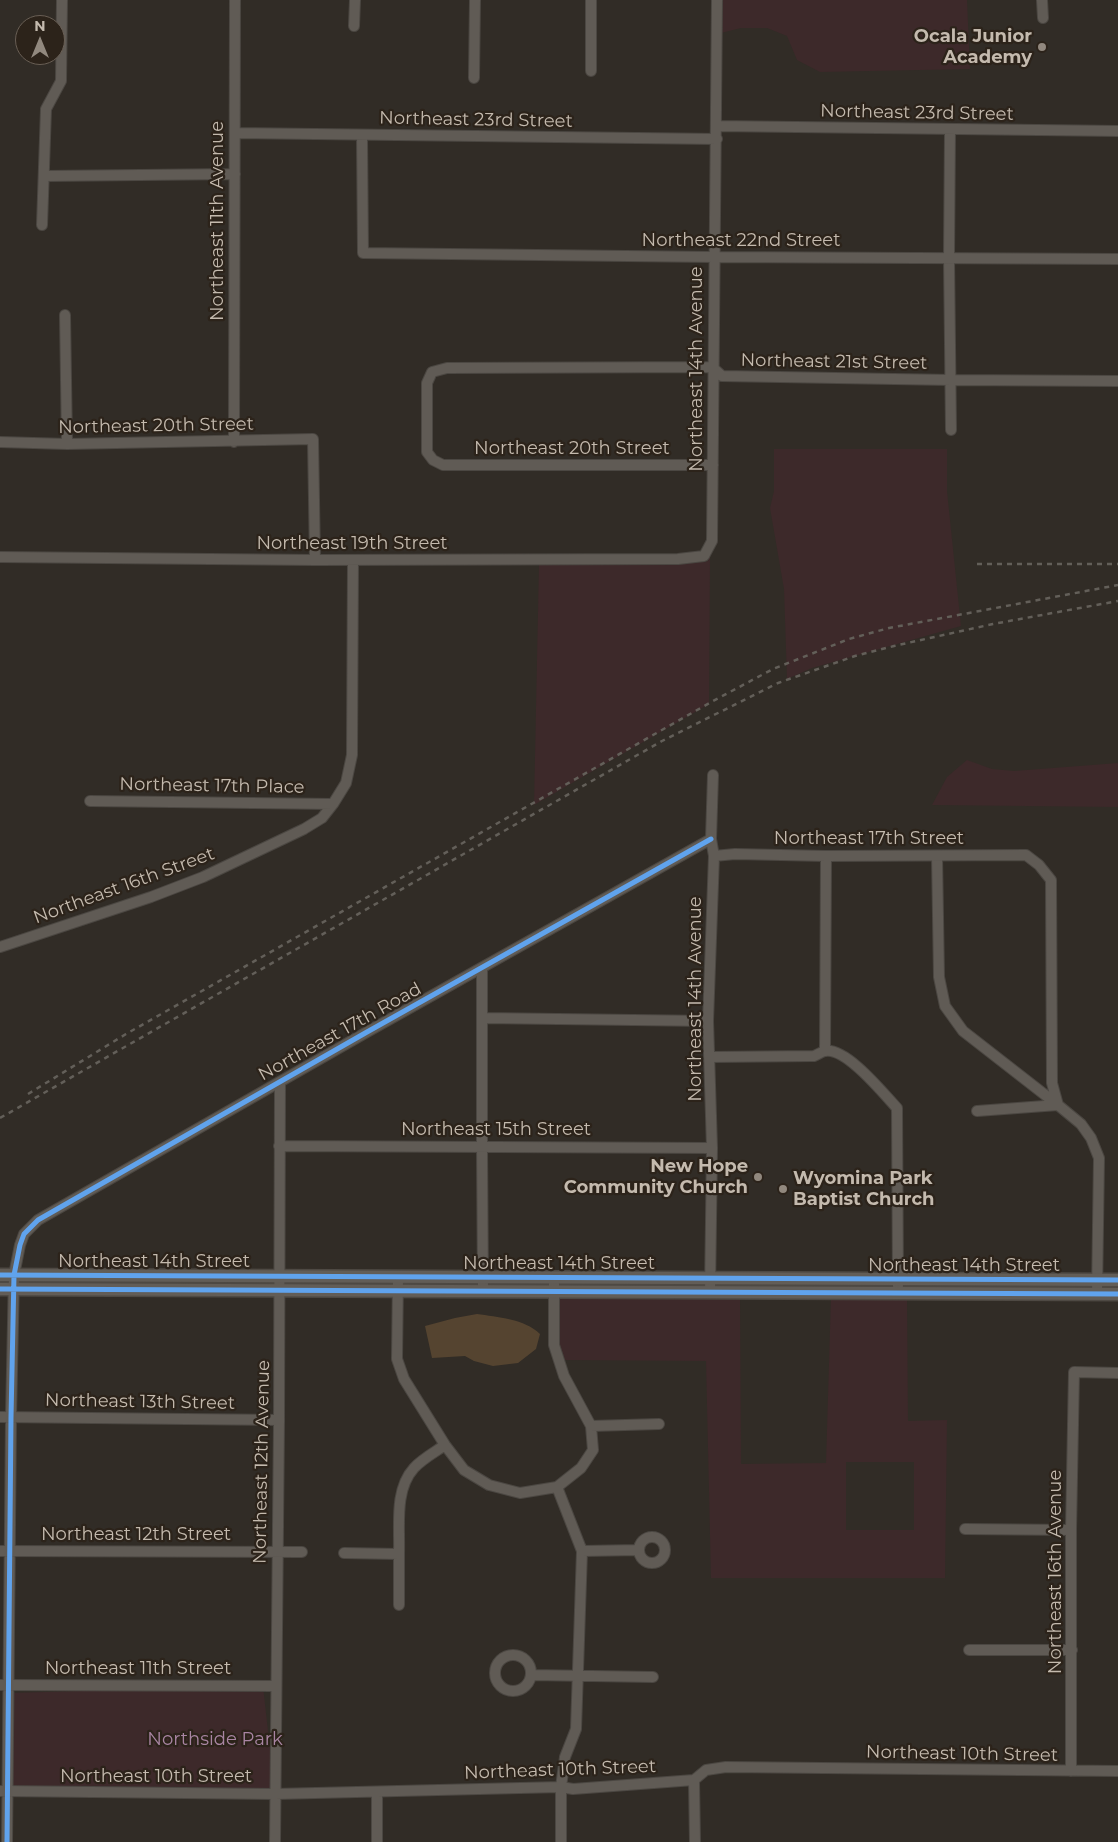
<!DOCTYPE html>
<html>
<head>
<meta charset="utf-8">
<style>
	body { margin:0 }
	#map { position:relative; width:1118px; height:1842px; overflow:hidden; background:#312c26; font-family:Montserrat,sans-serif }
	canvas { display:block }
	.north { position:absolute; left:15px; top:15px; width:50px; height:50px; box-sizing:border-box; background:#2c231a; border:1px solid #695f55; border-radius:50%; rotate:0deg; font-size:14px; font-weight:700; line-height:20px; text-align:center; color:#c4baae }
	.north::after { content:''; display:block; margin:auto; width:18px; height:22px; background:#91887e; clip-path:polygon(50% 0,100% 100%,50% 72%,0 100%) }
</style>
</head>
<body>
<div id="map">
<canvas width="1118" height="1842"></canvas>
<div class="north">N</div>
</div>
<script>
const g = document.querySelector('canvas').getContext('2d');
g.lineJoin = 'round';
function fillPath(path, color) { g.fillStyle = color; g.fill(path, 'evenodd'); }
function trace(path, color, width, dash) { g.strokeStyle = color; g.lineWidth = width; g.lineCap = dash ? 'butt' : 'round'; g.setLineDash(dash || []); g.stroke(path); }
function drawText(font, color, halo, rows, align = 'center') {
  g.font = font + ' Montserrat,sans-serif'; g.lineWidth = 4.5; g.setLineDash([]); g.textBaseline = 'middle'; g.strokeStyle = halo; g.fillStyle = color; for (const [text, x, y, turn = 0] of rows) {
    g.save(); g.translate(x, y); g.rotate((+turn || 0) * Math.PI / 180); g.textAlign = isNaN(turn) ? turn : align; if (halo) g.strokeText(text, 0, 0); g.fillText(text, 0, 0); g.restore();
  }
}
const green = new Path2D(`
	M721 0H967L970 69 820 72 797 60 787 36 767 28H741L721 33Z
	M774 449H947V491L961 626 812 668 787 679 784 589 770 508 774 491Z
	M708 557H710L709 704 534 805 539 564 703 561 705 562 709 560Z
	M967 760 992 769 1014 771 1118 763V807L932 805 947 777Z
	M558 1296 740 1297 741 1464 826 1463 831 1297 907 1298 908 1421 947 1420 945 1578H711L706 1361 563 1360 558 1339ZM846 1462H914V1530H846Z
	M263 1686 275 1794 8 1792 9 1693Z`);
const water = new Path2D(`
	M477 1314C497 1317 525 1319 540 1334L536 1349 518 1363 493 1366 474 1361 465 1356 432 1358 425 1326 455 1318Z`);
const minor = new Path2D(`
	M1042 0 1043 18
	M354 26 355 0
	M591 71V0
	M474 78 475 0
	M716 126 1118 131
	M950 130 949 258 951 430
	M235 133 717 139
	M362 136 363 253 714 257 1118 259
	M45 176 235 174
	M42 225 46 109 61 81 62 0
	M65 315 67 444
	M0 442 67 444 313 439 315 560
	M234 442 235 0
	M713 465H443L433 460 427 452V383L432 372 447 368 712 367 722 376 951 380 1118 381
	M0 557 315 560 678 559 704 556 712 541 717 0
	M713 775 711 839 714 856 735 854 826 856 1026 855 1039 865 1051 880 1052 1083 1058 1105 1081 1124 1091 1138 1099 1158 1097 1294
	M90 801 333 804
	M937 856 939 977 945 1006 963 1031 1058 1105
	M0 947 151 897 203 877 304 829 322 818 333 804 346 783 352 755 353 560
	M482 968V1146L483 1291
	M483 1018 708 1021
	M825 1051 826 856
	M710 1057 814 1056C817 1055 821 1052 825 1051 846 1047 883 1093 897 1108L898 1286
	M977 1111 1058 1105
	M279 1146 712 1148
	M398 1277 397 1359 404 1379 445 1445 464 1470 489 1485 520 1493 557 1487
	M554 1284V1345L564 1376 591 1426 593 1450 581 1468 557 1487 582 1551 576 1729 565 1757 561 1787V1842
	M710 1292 712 1148 708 1021 714 856
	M0 1417 279 1420
	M591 1426 659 1424
	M965 1529 1071 1530
	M639 1550a13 13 0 1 1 26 0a13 13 0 1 1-26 0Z
	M0 1551 302 1552
	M582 1551 639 1550
	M344 1553 399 1554V1605
	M399 1554C400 1526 394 1490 414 1468 422 1459 435 1452 445 1445
	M969 1650H1072
	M495 1673a18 18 0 1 1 36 0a18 18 0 1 1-36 0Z
	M531 1675 653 1677
	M0 1685 276 1686
	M1071 1771V1530L1074 1372 1118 1373
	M694 1780 695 1842
	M0 1791 275 1794 561 1787 573 1789 694 1780 706 1770 726 1767 1118 1771
	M377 1793V1842
	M7 1842 11 1417 14 1275 20 1245 24 1234 38 1220 367 1032 711 839
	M275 1842 279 1420 280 1082`);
const major = new Path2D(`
	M0 1275 1118 1280
	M0 1289 1118 1294`);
const rail = new Path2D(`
	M977 564H1118
	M28 1094 126 1034 713 701 773 669 849 639 889 628 1118 585
	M0 1118 662 741 778 683 855 656 894 646 993 624 1118 601`);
const cycleway = new Path2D(`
	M0 1275 1118 1280
	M0 1289 1118 1294
	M7 1842 11 1417 14 1275 20 1245 24 1234 38 1220 367 1032 711 839`);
const markers = [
	[1042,47,5,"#91887e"],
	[758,1177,5,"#91887e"],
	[783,1189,5,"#91887e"]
];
const poiNames = [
	["Ocala Junior",1032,37],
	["Academy",1032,58],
	["New Hope",748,1167],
	["Community Church",748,1188],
	["Wyomina Park",793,1179,"left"],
	["Baptist Church",793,1200,"left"]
];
const streetNames = [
	["Northeast 23rd Street",917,113,1],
	["Northeast 23rd Street",476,120,1],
	["Northeast 11th Avenue",218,221,-90],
	["Northeast 22nd Street",741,241],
	["Northeast 21st Street",834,362,1],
	["Northeast 14th Avenue",697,369,-90],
	["Northeast 20th Street",156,426,-1],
	["Northeast 20th Street",572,449],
	["Northeast 19th Street",352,544],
	["Northeast 17th Place",212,786,1],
	["Northeast 17th Street",869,839],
	["Northeast 16th Street",124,886,-20],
	["Northeast 14th Avenue",696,999,-90],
	["Northeast 17th Road",340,1032,-29],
	["Northeast 15th Street",496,1130],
	["Northeast 14th Street",154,1262],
	["Northeast 14th Street",559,1264],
	["Northeast 14th Street",964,1266],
	["Northeast 13th Street",140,1402,1],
	["Northeast 12th Avenue",262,1462,-89],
	["Northeast 12th Street",136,1535],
	["Northeast 16th Avenue",1056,1572,-90],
	["Northeast 11th Street",138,1669],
	["Northeast 10th Street",962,1754,1],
	["Northeast 10th Street",560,1770,-2],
	["Northeast 10th Street",156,1777]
];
const parkNames = [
	["Northside Park",215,1740]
];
fillPath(green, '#3d292a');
fillPath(water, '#554430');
trace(minor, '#4b4742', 12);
trace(major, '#4e4943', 15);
trace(minor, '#605b55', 10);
trace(major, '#625d57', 12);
trace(rail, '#635f59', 2.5, [5, 5]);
trace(cycleway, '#60a3ed', 5);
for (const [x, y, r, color] of markers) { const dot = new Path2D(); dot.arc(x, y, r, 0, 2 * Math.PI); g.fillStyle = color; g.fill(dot); trace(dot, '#2c231a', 2); }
drawText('bold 18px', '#c4baae', '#2c231a', poiNames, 'right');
drawText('18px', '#c4baae', '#2c231a', streetNames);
drawText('18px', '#a985a3', '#2c231a', parkNames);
</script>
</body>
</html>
